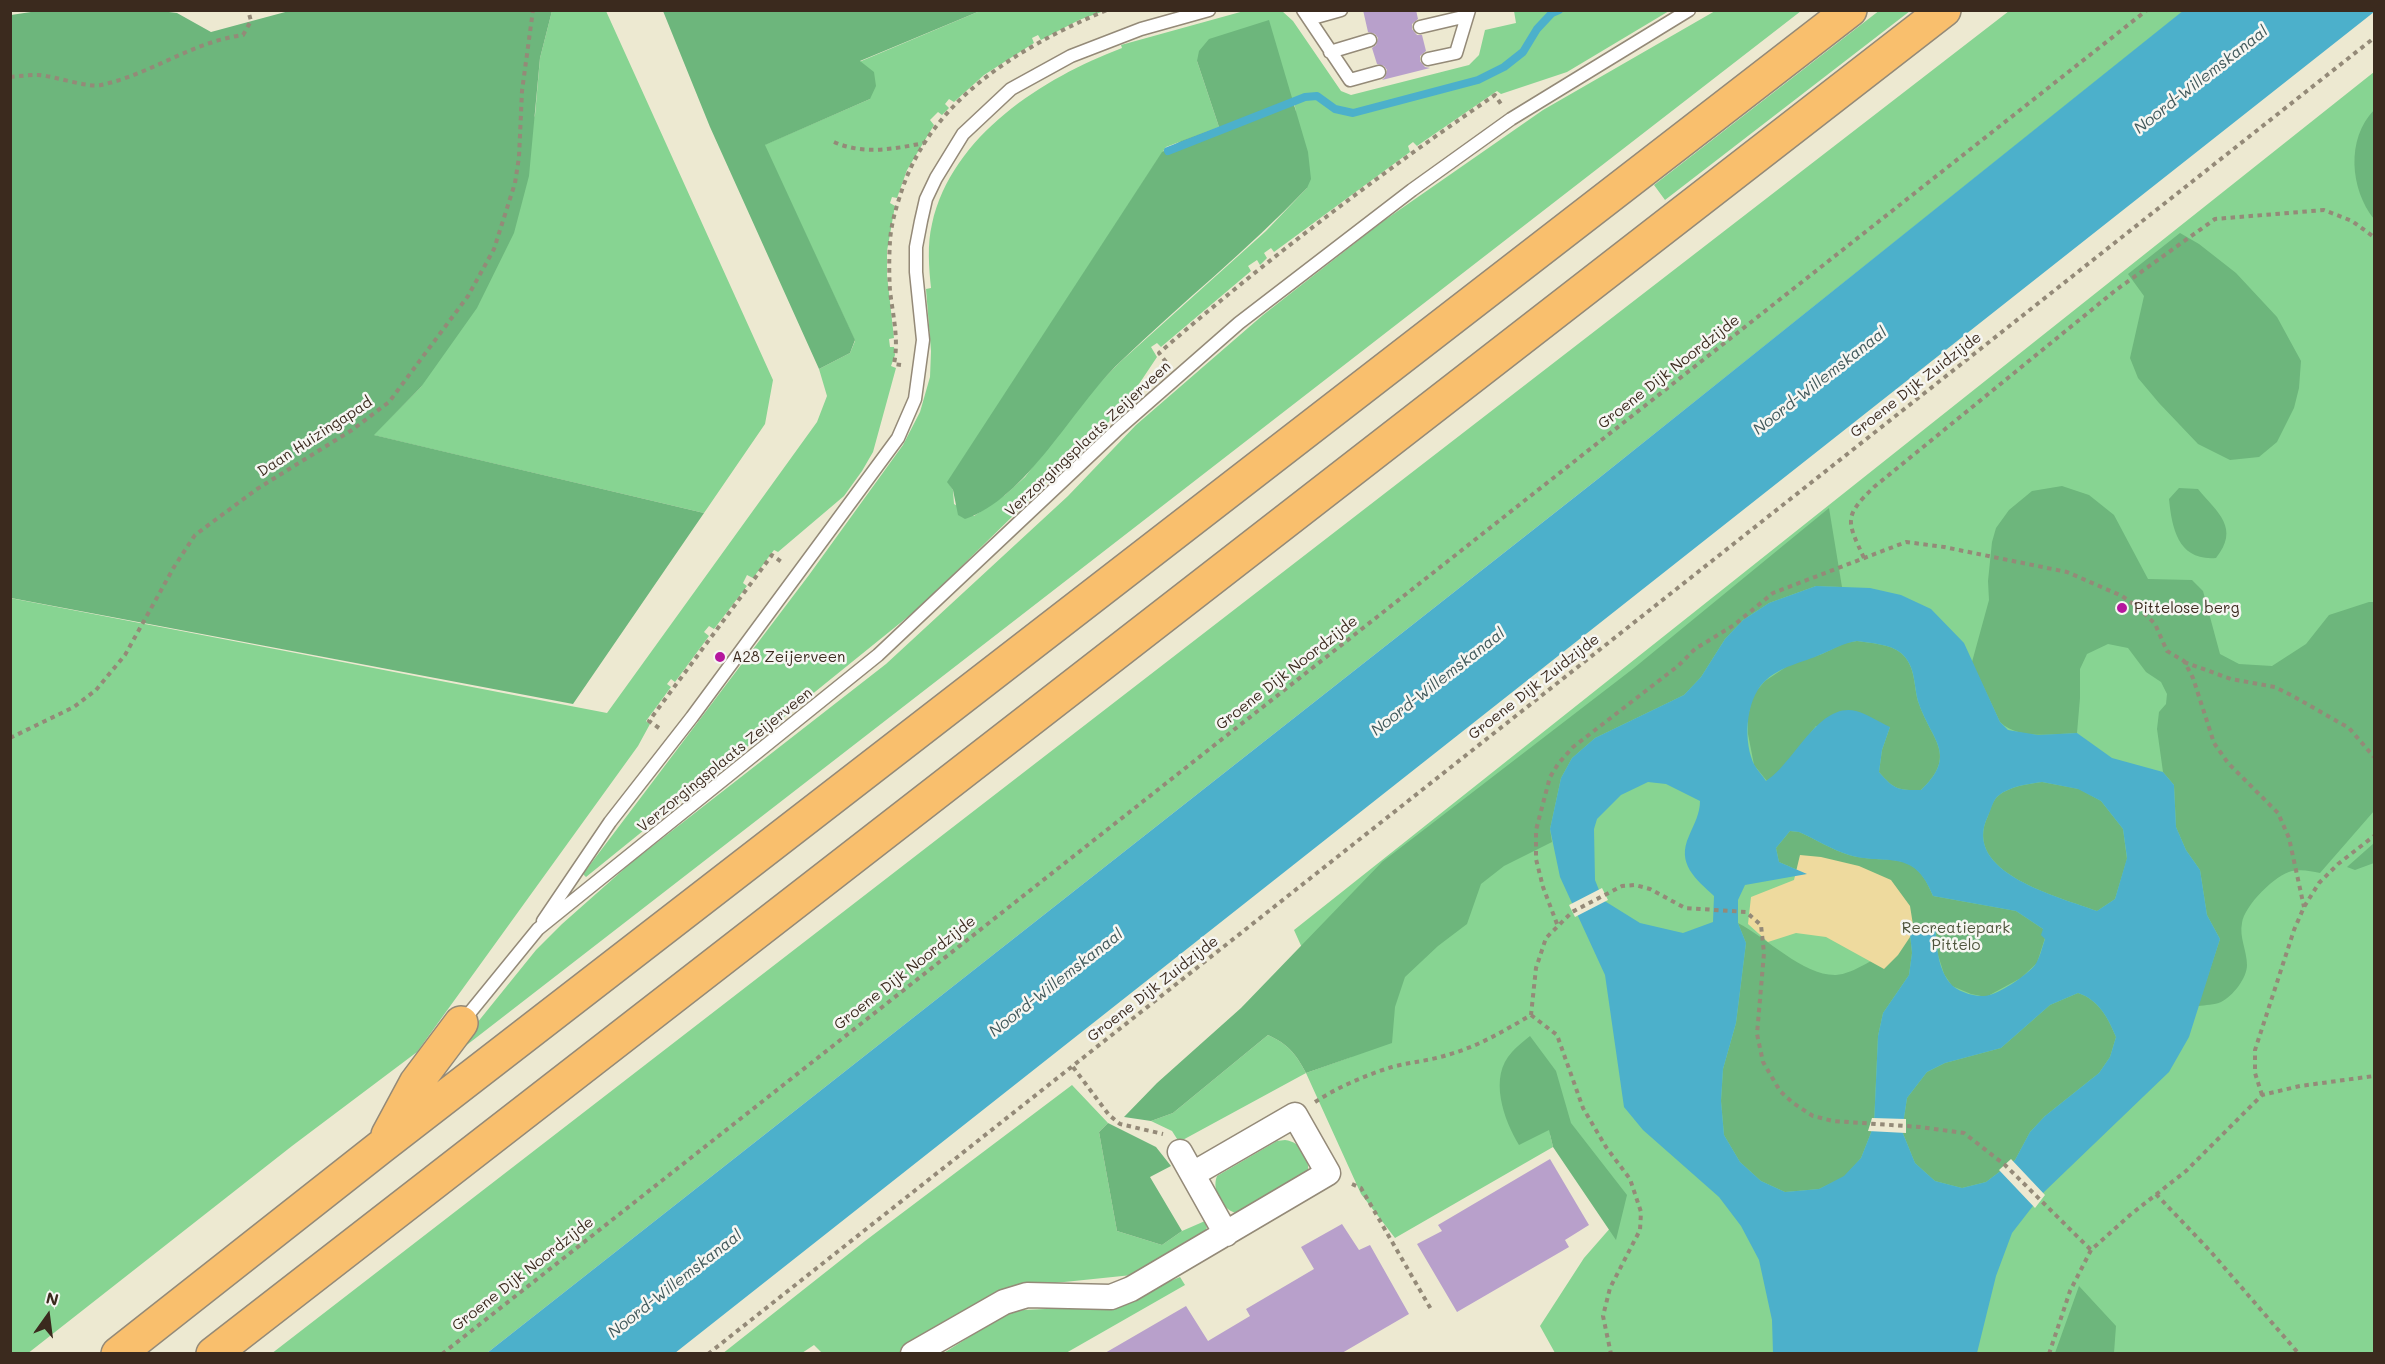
<!DOCTYPE html>
<html>
<head>
<meta charset="utf-8">
<style>
	body { margin:0 }
	#map { position:relative; width:2385px; height:1364px; overflow:hidden; background:#ede9d1; font-family:Mali,sans-serif }
	canvas { display:block }
	.frame { position:absolute; inset:0; border:12px solid #3b2a1e; pointer-events:none }
	.north { position:absolute; left:18px; top:1286px; width:60px; height:60px; -webkit-text-stroke:4px #f6f6f2; paint-order:stroke; rotate:14deg; font-size:16px; font-weight:700; line-height:24px; text-align:center; color:#3b2a1e }
	.north::after { content:''; display:block; margin:auto; width:21px; height:27px; background:#3b2a1e; clip-path:polygon(50% 0,100% 100%,50% 72%,0 100%) }
</style>
</head>
<body>
<div id="map">
<canvas width="2385" height="1364"></canvas>
<div class="frame"></div>
<div class="north">N</div>
</div>
<script>
const g = document.querySelector('canvas').getContext('2d');
g.lineJoin = 'round';
function fillPath(path, color) { g.fillStyle = color; g.fill(path, 'evenodd'); }
function trace(path, color, width, dash) { g.strokeStyle = color; g.lineWidth = width; g.lineCap = dash ? 'butt' : 'round'; g.setLineDash(dash || []); g.stroke(path); }
function drawText(font, color, halo, rows, align = 'center') {
  g.font = font + ' Mali,sans-serif'; g.lineWidth = 5; g.setLineDash([]); g.textBaseline = 'middle'; g.strokeStyle = halo; g.fillStyle = color; for (const [text, x, y, turn = 0] of rows) {
    g.save(); g.translate(x, y); g.rotate((+turn || 0) * Math.PI / 180); g.textAlign = isNaN(turn) ? turn : align; if (halo) g.strokeText(text, 0, 0); g.fillText(text, 0, 0); g.restore();
  }
}
const green = new Path2D(`
	M1880 10 1910 11 1665 200 1654 185Z
	M552 11H606L773 380 765 424 704 513 373 435 421 387 535 115 540 58Z
	M980 11H1104L1079 20 1041 40 1038 35 1032 38 1034 43 984 75 954 102 949 99 945 104 949 108 942 115 938 112 930 120 934 125 907 170 897 198 892 197 890 203 895 206 887 251V275L894 338 889 339 890 347H894L895 355 891 366 896 368 873 452 862 471 844 496 778 552 774 550 753 578 747 575 743 583 747 586 714 629 709 626 704 632 709 636 675 682 671 679 667 684 671 687 646 721 650 724 638 746 417 1052 292 1146 27 1354 10 1353V598L607 713 817 422 827 396 819 369 850 353 855 341 764 145 870 99 859 62Z
	M1244 11H1282L1293 21 1341 91 1351 95 1469 65 1479 55 1485 30 1516 23 1514 11H1669L1567 72 1501 94 1497 91 1417 146 1413 142 1408 146 1410 152 1274 252 1271 248 1264 253 1267 258 1260 265 1257 260 1248 266 1251 271 1161 347 1157 343 1151 347 1157 357 1123 408 920 607 586 877 583 874 809 575 903 445 920 412 930 377 931 351 926 289 931 288C929 268 927 244 932 224 952 135 1043 78 1122 48L1121 45ZM1197 61 1294 100 1307 188 1266 231 1119 363 1089 394 1025 477 1005 495 974 516 954 504 953 490 948 482 1166 147 1219 127Z
	M1715 11H1801L459 1051 456 1049 536 950 562 924 632 862 886 664 1068 496 1136 425 1263 315 1382 222 1543 110Z
	M2009 11H2184L1599 478 487 1353 271 1354Z
	M2374 72V1353H1555L1540 1326 1584 1258 1612 1226 1550 1134 1553 1147 1395 1238 1361 1194 1306 1073 1179 1142 1172 1131 1151 1121 1173 1113 1268 1035C1288 1044 1296 1054 1306 1073L1351 1057 1294 930Z
	M1072 1085 1108 1123 1099 1132 1117 1231 1162 1245 1182 1231 1205 1221 1207 1227 1204 1235 1132 1275 1016 1287 901 1353H822L814 1345 802 1353 722 1354 865 1241Z
	M1285 1140C1302 1142 1310 1158 1308 1175L1239 1214C1223 1211 1211 1191 1217 1176L1277 1141Z
	M1180 1277 1185 1285 1066 1353 942 1354 1006 1314 1023 1310 1111 1306Z`);
const forest = new Path2D(`
	M44 10 161 11 177 13 211 32 289 11H552L540 58 529 176 514 233 477 308 421 387 374 435 704 513 573 704 11 598V15Z
	M663 11H980L860 61 874 72 876 86 870 99 765 145 855 340 850 353 819 369 710 127Z
	M1269 20 1308 152 1311 179 1307 188C1248 250 1181 303 1120 362 1073 407 1026 499 965 519L958 515 953 490 947 482 1162 152 1181 141 1219 127 1197 61 1199 51 1209 39Z
	M2374 110V219C2350 189 2346 139 2374 110Z
	M2180 233 2199 244 2236 273 2277 317 2301 361 2299 388 2294 408 2277 442 2259 457 2230 460 2198 444 2159 403 2138 378 2130 358 2144 296 2128 274Z
	M2062 486 2089 495 2114 515 2148 579 2192 580 2203 591 2220 654 2239 664 2272 666 2306 644 2329 615 2369 602H2374V811L2320 873C2311 871 2302 869 2292 871 2276 874 2244 906 2242 923 2239 937 2247 951 2247 965 2247 978 2233 996 2221 1002 2215 1005 2205 1005 2198 1006L2220 939 2207 915 2200 870 2186 850 2176 827 2174 785 2163 772 2157 729 2159 712 2166 704 2167 694 2161 682 2146 672 2128 648 2108 644 2087 654 2080 669V698L2077 733C2053 734 2018 740 2000 722L1972 662 1989 600 1988 581 1992 542 1996 528 2009 510 2032 491Z
	M2179 488 2198 489C2218 513 2240 528 2216 558 2179 561 2172 530 2169 499Z
	M1829 508 1842 587 1816 586 1769 603 1743 620 1725 639 1701 677 1684 695 1595 738 1572 758 1561 778 1550 829 1552 842 1504 866 1481 884 1467 924 1438 946 1405 977 1395 1007 1392 1043 1306 1073C1296 1054 1288 1044 1268 1035L1173 1113 1151 1121 1124 1117 1157 1083 1241 1008 1382 862 1634 668Z
	M1857 641C1870 643 1890 644 1901 653 1917 667 1913 688 1919 704 1932 741 1958 755 1921 790 1897 790 1895 790 1879 772L1882 750 1890 727 1816 726 1779 772 1767 781 1754 765 1748 734V716L1753 695 1765 681 1789 665 1822 654 1845 643Z
	M2042 782 2079 789 2101 801 2123 829 2127 859 2115 899 2097 911C2060 897 1960 873 1988 816 1990 810 1993 800 1998 796 2010 786 2028 784 2042 782Z
	M1790 831 1799 832C1815 839 1832 850 1849 855 1888 866 1914 846 1933 896L2016 911 2043 929 2045 938 2037 963 2021 978 1986 997 1971 994 1952 986 1944 974 1938 955 1935 925H1909L1912 953 1909 975 1883 1013 1878 1036 1874 1125 1861 1158 1844 1177 1819 1189 1785 1192 1761 1181 1740 1162 1724 1135 1721 1101 1723 1069 1736 1023 1746 943 1738 923C1767 938 1804 976 1836 975 1853 974 1879 956 1894 947L1807 874 1779 862 1776 848Z
	M2374 843V863L2355 870 2347 867Z
	M2078 993C2099 1000 2108 1018 2116 1037L2110 1057 2099 1073 2045 1116 2030 1132 2015 1160 1986 1182 1962 1188 1935 1181 1915 1163 1902 1131 1907 1098 1927 1072 1945 1063 2001 1048 2050 1005Z
	M1530 1036 1556 1071 1571 1123 1627 1195 1616 1240 1553 1147 1549 1130 1519 1145C1504 1120 1488 1077 1512 1052 1517 1046 1524 1041 1530 1036Z
	M1108 1123 1156 1147 1171 1166 1150 1177 1182 1231 1162 1245 1117 1231 1099 1132Z
	M2079 1286 2116 1326 2114 1353H2055Z`);
const sand = new Path2D(`
	M1800 855 1821 857 1859 866 1891 880 1910 906 1914 931 1898 955 1884 969 1826 937 1796 933 1768 942 1748 924 1751 897 1794 880Z`);
const water = new Path2D(`
	M2184 10 2374 12 675 1353H487L1599 478Z
	M1816 586 1870 588 1901 595 1931 609 1964 643 2000 722 2008 730 2038 735 2077 733 2112 758 2163 772 2174 785 2176 827 2186 850 2200 870 2207 915 2220 939 2189 1037 2169 1072 2043 1193 2012 1233 1996 1276 1977 1353H1773L1772 1320 1759 1260 1741 1226 1719 1197 1643 1130 1624 1107 1605 975 1560 877 1550 829 1561 778 1572 758 1595 738 1684 695 1701 677 1725 639 1743 620 1769 603ZM1857 641C1870 643 1890 644 1901 653 1917 667 1913 687 1919 704 1932 741 1958 755 1921 790 1897 790 1895 790 1879 772L1882 750 1890 727C1879 722 1867 714 1856 711 1818 702 1794 764 1766 781 1763 776 1758 771 1755 766 1743 744 1745 701 1764 682 1780 666 1802 663 1822 654 1834 649 1843 643 1857 641ZM1648 782 1666 784 1700 801C1700 814 1694 824 1689 836 1676 864 1696 879 1714 896L1713 922 1683 933 1640 923 1603 900 1595 880 1594 829 1597 819 1621 795ZM2042 782 2078 789 2101 801 2123 829 2127 858 2115 899 2097 911C2060 897 1960 873 1988 816 1991 810 1993 800 1998 796 2010 786 2028 784 2042 782ZM1790 831 1799 832C1815 839 1832 850 1849 855 1887 866 1914 847 1933 896L2016 911 2043 929 2041 935 2045 939C2042 947 2040 958 2035 965 2027 975 1997 996 1984 996 1974 997 1956 991 1950 983 1937 967 1937 945 1935 925L1909 924 1912 953 1909 975 1883 1013 1878 1036 1874 1125 1861 1158 1844 1176 1819 1189 1785 1192 1761 1181 1740 1162 1724 1135 1721 1101 1723 1069 1736 1023 1746 943 1738 923V900L1745 885 1807 874 1779 862 1776 848ZM2078 993C2099 1000 2108 1018 2116 1037L2110 1057 2099 1073 2045 1116 2030 1132 2015 1160 1986 1182 1962 1188 1935 1181 1915 1163 1902 1131 1907 1098 1927 1072 1945 1063 2001 1048 2050 1005Z`);
const pier = new Path2D(`
	M1602 888 1608 900 1575 917 1569 905Z
	M1872 1118 1906 1119V1133L1868 1131Z
	M2011 1159 2045 1195 2035 1208 1999 1170Z`);
const stream = new Path2D(`
	M1168 151 1305 97 1317 96 1335 109 1353 113 1478 80 1504 67 1523 52 1537 29 1552 13 1559 10`);
const building = new Path2D(`
	M1363 10H1416L1418 19 1412 24V29L1417 35H1422L1426 51 1420 56V61L1425 67 1430 68 1382 80 1385 77 1387 70 1384 66 1377 64 1372 48 1376 45 1378 38 1375 34 1368 32Z
	M1550 1159 1589 1225 1565 1240 1569 1247 1457 1312 1417 1244 1442 1231 1438 1225Z
	M1342 1224 1359 1250 1370 1245 1409 1314 1342 1353H1105L1186 1306 1208 1341 1250 1316 1246 1309 1314 1269 1301 1247Z`);
const path = new Path2D(`
	M10 77C20 76 29 75 38 75 55 76 87 88 101 85 152 74 189 43 243 35L251 21 248 10
	M834 142C863 155 894 149 924 143
	M1166 362 1159 353C1266 260 1378 175 1495 95L1501 104
	M901 365 894 364C899 339 893 316 890 291 889 275 889 257 890 241 891 226 895 211 900 196 929 100 1019 47 1107 10
	M1864 558C1847 521 1843 517 1874 487L2116 290 2215 219 2324 210 2352 221 2374 237
	M2184 662 2231 679 2275 687 2291 695 2349 728 2374 757
	M659 728 649 721 772 555 783 563
	M10 738 74 707 96 690 125 655 174 567 195 535 257 489 352 430 389 402 468 296 494 249 515 183 519 157 522 91 533 10
	M1557 924 1543 887 1536 859V830L1550 777 1558 764 1573 747 1678 666 1695 649 1734 625 1773 593 1906 542 1944 547 2067 572 2122 596 2139 608 2155 624 2167 651 2184 661 2193 678 2214 743 2228 763 2278 813 2289 838 2304 907
	M1531 1015 1557 1035 1583 1108 1606 1147 1630 1179 1641 1212 1640 1230 1610 1288 1603 1316 1611 1354
	M1073 1067 1109 1115 1120 1124 1163 1134
	M2262 1095 2255 1073V1050L2294 930 2304 907 2319 883 2338 864 2374 836
	M1315 1102C1338 1087 1366 1075 1392 1067 1410 1062 1429 1061 1447 1055 1477 1047 1504 1031 1531 1015L1536 968 1546 938 1572 912 1622 886 1635 885 1650 889 1685 908 1746 912 1761 925 1764 953 1757 1034 1763 1062 1780 1091 1793 1103 1813 1116 1833 1121 1920 1127 1964 1133 2005 1165 2091 1250
	M1352 1184 1361 1188 1432 1311
	M2156 1194 2211 1252 2299 1354
	M442 1354 2147 10
	M708 1354 2374 38
	M2049 1354 2070 1291 2091 1250 2130 1215 2186 1171 2262 1095 2300 1086 2374 1076`);
const lane = new Path2D(`
	M1303 10 1350 80 1379 72
	M1309 19 1341 10
	M1420 27 1467 16
	M1330 52 1370 40
	M1428 59 1456 53 1469 10
	M543 921 610 822 692 717 898 438 915 399 923 340 916 272V247L921 221 926 199 936 178 963 134 1011 89 1071 56 1141 29 1209 10
	M463 1021 538 929 878 655 1118 429 1239 323 1412 190 1511 119 1689 10`);
const street = new Path2D(`
	M1180 1152 1226 1234
	M913 1354 1004 1302 1027 1295 1111 1297 1131 1289 1328 1173 1295 1115 1193 1174`);
const highway = new Path2D(`
	M388 1135 416 1083 461 1023
	M118 1354 382 1146 1850 10
	M213 1354 1944 10`);
const markers = [
	[2122,608,6,"#b5179e"],
	[720,657,6,"#b5179e"]
];
const streetNames = [
	["Groene Dijk Noordzijde",1669,372,-38],
	["Groene Dijk Zuidzijde",1916,385,-38],
	["Daan Huizingapad",315,437,-33],
	["Verzorgingsplaats Zeijerveen",1088,439,-43],
	["Groene Dijk Noordzijde",1287,673,-38],
	["Groene Dijk Zuidzijde",1534,687,-38],
	["Verzorgingsplaats Zeijerveen",725,760,-39],
	["Groene Dijk Noordzijde",905,973,-38],
	["Groene Dijk Zuidzijde",1153,989,-38],
	["Groene Dijk Noordzijde",523,1274,-38]
];
const poiNames = [
	["Pittelose berg",2134,608],
	["A28 Zeijerveen",732,657]
];
const parkNames = [
	["Recreatiepark",1956,928],
	["Pittelo",1956,945]
];
const waterNames = [
	["Noord-Willemskanaal",2201,80,-38],
	["Noord-Willemskanaal",1820,381,-38],
	["Noord-Willemskanaal",1438,682,-38],
	["Noord-Willemskanaal",1056,983,-38],
	["Noord-Willemskanaal",675,1284,-38]
];
fillPath(green, '#87d492');
fillPath(forest, '#6db67c');
fillPath(sand, '#eeda9e');
fillPath(water, '#4cb0cb');
fillPath(pier, '#ede9d1');
trace(stream, '#4cb0cb', 8);
fillPath(building, '#b8a0cb');
trace(lane, '#948a78', 15);
trace(street, '#948a78', 27);
trace(highway, '#948a78', 36);
trace(path, '#948a78', 4, [4.5, 4.5]);
trace(lane, '#fff', 12);
trace(street, '#fff', 24);
trace(highway, '#f9bf6d', 33);
for (const [x, y, r, color] of markers) { const dot = new Path2D(); dot.arc(x, y, r, 0, 2 * Math.PI); g.fillStyle = color; g.fill(dot); trace(dot, '#f6f6f2', 2); }
drawText('15px', '#3b2a1e', '#f6f6f2', streetNames);
drawText('15px', '#3b2a1e', '#f6f6f2', poiNames, 'left');
drawText('15px', '#4e543b', '#f6f6f2', parkNames);
drawText('italic 16px', '#41595b', '#f6f6f2', waterNames);
</script>
</body>
</html>
